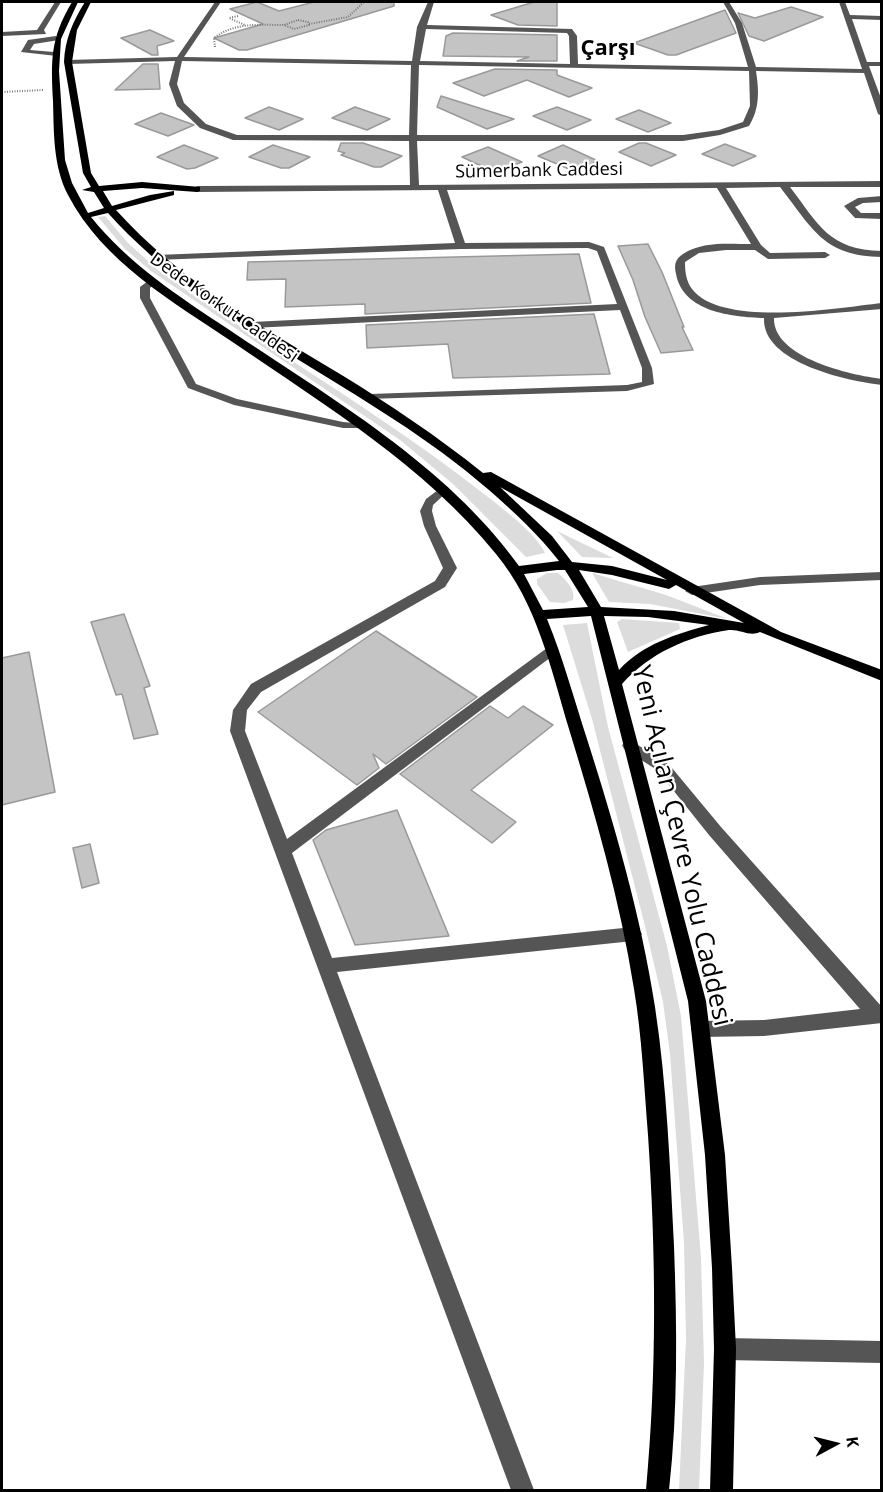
<!DOCTYPE html>
<html>
<head>
<meta charset="utf-8">
<style>
	body { margin:0 }
	#map { position:relative; width:883px; height:1492px; overflow:hidden; background:#fff; font-family:"Open Sans",sans-serif }
	canvas { display:block }
	.frame { position:absolute; inset:0; border:3px solid #000; pointer-events:none }
	.north { position:absolute; left:805px; top:1414px; width:60px; height:60px; -webkit-text-stroke:4px #fff; paint-order:stroke; rotate:83deg; font-size:16px; font-weight:700; line-height:24px; text-align:center; color:#000 }
	.north::after { content:''; display:block; margin:auto; width:21px; height:27px; background:#000; clip-path:polygon(50% 0,100% 100%,50% 72%,0 100%) }
</style>
</head>
<body>
<div id="map">
<canvas width="883" height="1492"></canvas>
<div class="frame"></div>
<div class="north">K</div>
</div>
<script>
const g = document.querySelector('canvas').getContext('2d');
g.lineJoin = 'round';
function fillPath(path, color) { g.fillStyle = color; g.fill(path, 'evenodd'); }
function trace(path, color, width, dash) { g.strokeStyle = color; g.lineWidth = width; g.lineCap = dash ? 'butt' : 'round'; g.setLineDash(dash || []); g.stroke(path); }
function drawText(font, color, halo, rows, align = 'center') {
  g.font = font + ' "Open Sans",sans-serif'; g.lineWidth = 4.5; g.setLineDash([]); g.textBaseline = 'middle'; g.strokeStyle = halo; g.fillStyle = color; for (const [text, x, y, turn = 0] of rows) {
    g.save(); g.translate(x, y); g.rotate((+turn || 0) * Math.PI / 180); g.textAlign = isNaN(turn) ? turn : align; if (halo) g.strokeText(text, 0, 0); g.fillText(text, 0, 0); g.restore();
  }
}
const green = new Path2D(`
	M105 216 127 242 158 270C262 345 374 409 475 487 494 502 535 531 545 553L526 557 453 484 400 440 151 271 125 249 98 217Z
	M557 531 613 558 582 557Z
	M547 573H558C565 579 576 590 573 600L564 603 550 602 537 584V579Z
	M592 573 666 595 728 619 650 604 609 602Z
	M622 619 679 623 680 629 628 652 617 622Z
	M587 623 608 727 667 946 681 1016 701 1258 704 1363 699 1490H679L686 1339 684 1243 670 1054 663 1002 645 926 592 719 563 625Z`);
const building = new Path2D(`
	M257 2 279 11 314 2H394V6L247 50H239L214 38 263 24 230 9Z
	M534 2H557V26L518 25 491 15Z
	M791 7 823 17 764 41 749 36 738 13 755 18Z
	M725 10 736 33 676 55H668L634 43Z
	M150 30 174 41 157 46 158 55H152L121 38Z
	M453 33 557 35V61H517L529 57 443 56 446 36Z
	M143 64H158L160 89 115 90Z
	M495 69 557 70V75L592 88 569 97 527 80 484 96 453 83Z
	M441 96 514 119 487 129 437 107Z
	M269 107 303 119 279 130 245 118Z
	M355 107 390 119 367 130 332 118Z
	M557 107 591 120 567 130 533 116Z
	M639 110 671 123 648 132 616 119Z
	M161 113 194 125 168 136 135 124Z
	M341 143H363L402 156 381 167H374L341 155 345 153 338 151Z
	M639 143H646L676 155 651 166 619 152Z
	M725 144 756 156 733 166 702 154Z
	M184 145 218 158 195 168 187 169 157 157Z
	M273 145 310 157 289 168H281L249 157Z
	M563 145 598 161 577 170 569 169 538 156Z
	M488 147 522 162 500 171H492L462 157Z
	M648 244 662 272 684 327H682L693 350 661 353 645 317 633 280 618 246Z
	M579 254 591 303 365 314V304L285 307 286 279 247 280 248 262Z
	M594 314 610 374 453 378 448 344 367 348 366 325Z
	M124 614 150 686 144 688 158 734 134 739 122 694 116 695 91 622Z
	M376 631 477 697 386 764 373 754 379 768 357 785 258 712Z
	M29 652 55 792 2 805V658Z
	M490 706 508 718 523 706 553 725 471 790 516 822 492 843 400 774Z
	M397 810 449 936 355 945 313 840 326 830Z
	M90 844 99 883 82 888 73 848Z`);
const path = new Path2D(`
	M238 16 229 18 245 25
	M298 20 308 22 309 25 294 29 284 25Z
	M309 24 348 17 364 2
	M215 47 214 38C235 22 259 25 284 25
	M2 92 43 90`);
const minor = new Path2D(`
	M55 2H61L44 30 46 34 2 36V32L37 30Z
	M215 2H221L184 57 412 61 417 27 428 2H434L427 25 572 29 577 36 578 64 748 67 735 23 723 2H729L742 23 756 67 862 69 839 2H845L850 15 882 16V20L852 19 867 62H882V66H869L882 101V116L878 114 864 73 756 71C759 91 760 108 749 126L720 135 683 141H417L419 185 882 181V187H790C819 225 829 250 882 251V257C823 256 813 229 780 187L726 188 761 245 770 253 825 252 830 255 825 258 768 259 755 250H726L699 253 685 262C685 271 686 281 692 289 722 328 837 308 882 303V309L774 318C773 358 851 375 882 379V385C848 381 762 363 764 318 732 317 683 312 676 274 674 265 675 259 683 254 702 241 729 244 751 244L717 188 447 190 465 243 589 242 604 247 652 368 654 384 627 391 366 399 364 397 370 394 627 385 642 382V368L620 310 252 328 247 325 252 322 617 304 597 251 588 248 461 249 154 260V256L157 255 455 243 438 190 197 192 193 189 197 186 410 185 409 141 233 140 200 128 177 106 169 84 175 61 68 64 64 62 68 60 177 57ZM426 29 567 33 569 36 570 64 420 61ZM182 61 411 65 409 135H237L206 124 184 103 177 84ZM419 65 749 71 750 106 743 122 719 130 683 135H417Z
	M56 36 59 40 34 44 30 50 54 52 57 56 21 52 28 40Z
	M882 196V202L863 203 855 207 861 213H882V219L855 218 844 206 858 198Z
	M152 278 157 281 150 288V298L196 384 237 399 343 422 365 424V428H343L234 405 188 388 140 298V287Z
	M442 487 448 491 433 505 432 511 436 526 457 568 445 587 261 692 247 710 245 731 287 839 547 648 552 646 559 651 292 853 332 958 633 927 639 929 642 934 639 939 633 941 337 972 534 1490H511L230 731 233 710 251 684 435 581 443 568 424 526 420 511 426 499Z
	M882 572V580L760 585 692 595 685 591 692 587 760 577Z
	M629 740 667 762 721 827 882 1007V1023L764 1036 700 1037 694 1035 691 1029 694 1023 700 1021 764 1020 860 1009 709 835 657 770 624 749 622 745Z
	M725 1338 882 1341V1363L725 1360 717 1357 714 1349 717 1341Z`);
const major = new Path2D(`
	M72 2H78L61 39 59 71 65 160 72 183 88 213 104 208 94 192 82 190 91 187 83 173 64 62C65 39 73 21 85 2H91L77 30 72 62 91 173 99 186 142 182 200 187V191L197 192 142 188 103 191 112 206 150 195 174 191V195L116 210C179 280 260 326 340 374 389 404 437 436 483 473L491 472 781 632 882 670V681L760 632C750 637 740 629 729 630 688 636 650 653 622 684L706 1001 725 1155 732 1268 736 1349 733 1490H710L714 1349 712 1268 705 1155 688 1001 591 616 547 619C563 658 574 699 587 739 615 827 641 916 655 1007 667 1086 670 1167 674 1246 677 1327 678 1410 669 1490H646C657 1372 656 1254 648 1135 644 1086 642 1037 634 989 620 900 595 814 569 729 551 669 537 603 496 554 425 466 326 406 234 343 173 302 103 262 68 195 53 166 54 133 53 101 51 60 50 39 72 2ZM108 213C214 331 370 386 489 490 514 512 539 535 559 561L519 566C446 464 330 398 228 329 178 296 129 264 91 217ZM500 487 667 580 612 566 572 562 552 536ZM557 570H565L588 607 543 610 524 574ZM579 570 612 575 669 589 676 585 744 623 674 611 601 607ZM604 616 648 617 709 625C676 634 643 644 619 670Z`);
const farStreetnames = [
	["Sümerbank Caddesi",539,171,-1],
	["Dede Korkut Caddesi",224,308,35]
];
const farDistrictnames = [
	["Çarşı",608,49]
];
const nearStreetnames = [
	["Yeni Açılan Çevre Yolu Caddesi",681,846,77]
];
fillPath(green, '#dcdcdc');
fillPath(building, '#c4c4c4');
trace(building, '#999', 1.5);
trace(path, '#777', 2, [1, 1.5]);
fillPath(minor, '#555');
fillPath(major, '#000');
drawText('18px', '#000', '#fff', farStreetnames);
drawText('bold 22px', '#000', '#fff', farDistrictnames);
drawText('26px', '#000', '#fff', nearStreetnames);
</script>
</body>
</html>
